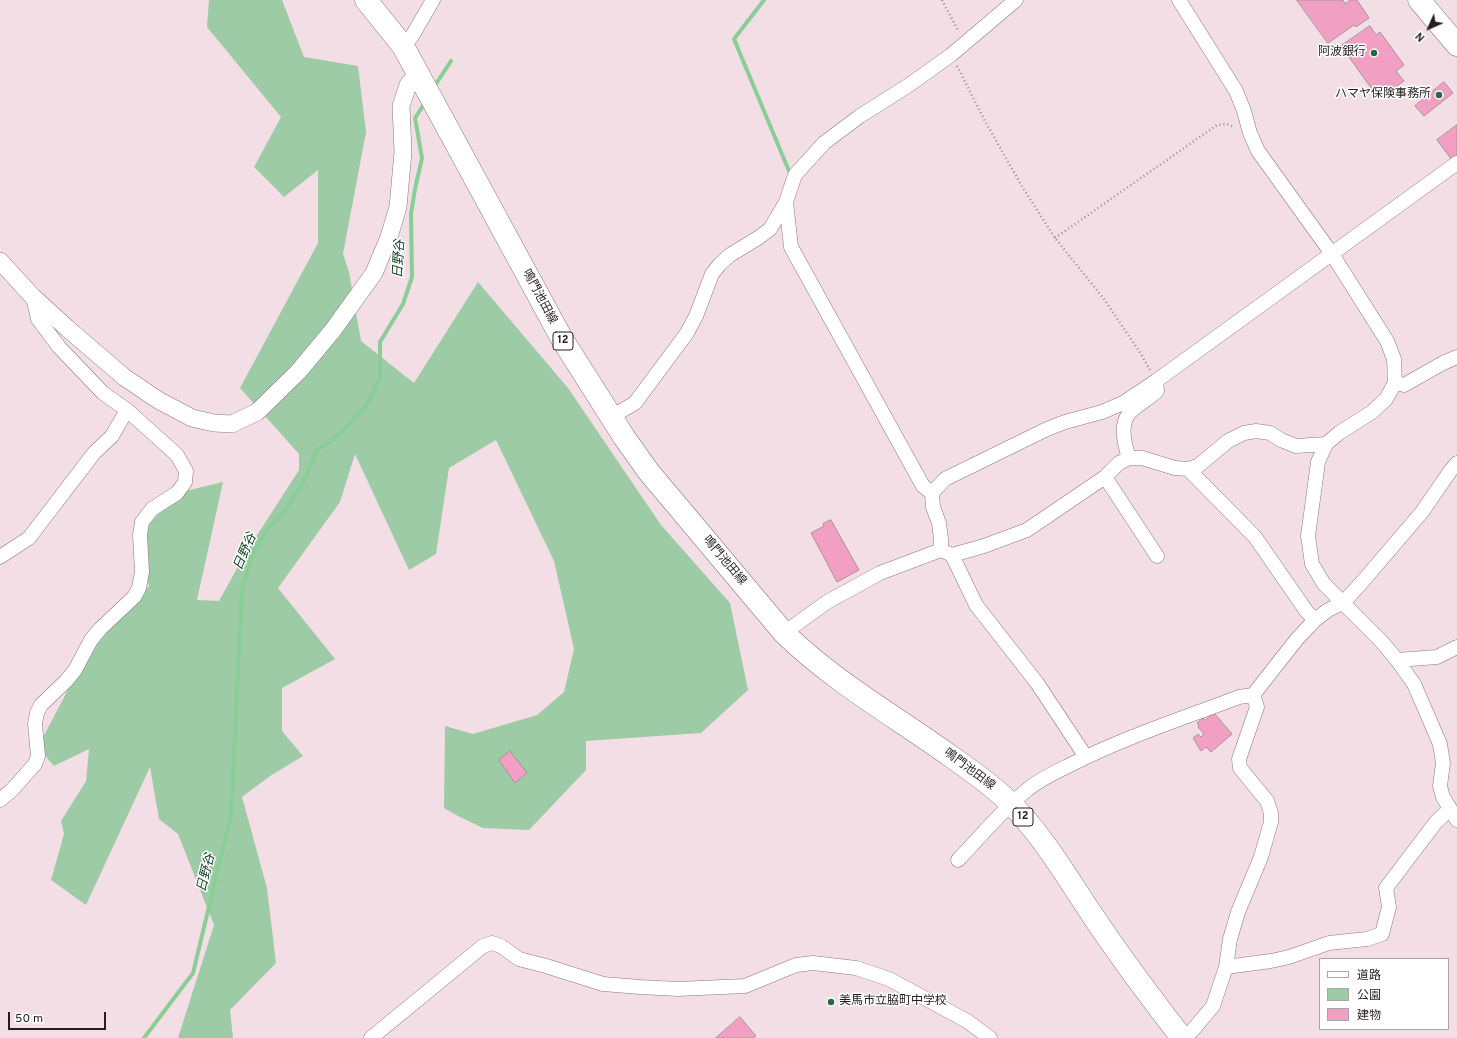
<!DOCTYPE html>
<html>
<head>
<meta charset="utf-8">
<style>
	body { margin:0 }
	#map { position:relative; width:1457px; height:1038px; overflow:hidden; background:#f4dee6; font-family:Overpass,"Noto Sans JP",sans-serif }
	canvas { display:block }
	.legend { position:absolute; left:1319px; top:958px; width:130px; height:72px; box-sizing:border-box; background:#fff; border:1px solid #a8a5a6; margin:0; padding:5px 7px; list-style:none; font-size:12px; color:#251d20 }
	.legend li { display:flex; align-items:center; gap:8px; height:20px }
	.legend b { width:20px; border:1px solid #a8a5a6 }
	.north { position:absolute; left:1409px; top:8px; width:40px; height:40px; -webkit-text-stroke:3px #fff; paint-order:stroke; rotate:225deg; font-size:11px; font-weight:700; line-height:16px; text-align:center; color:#251d20 }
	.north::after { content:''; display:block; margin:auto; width:14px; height:18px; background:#251d20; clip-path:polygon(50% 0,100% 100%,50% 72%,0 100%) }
	.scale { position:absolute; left:8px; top:1012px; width:98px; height:18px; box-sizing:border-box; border:2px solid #251d20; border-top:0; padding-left:5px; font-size:12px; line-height:14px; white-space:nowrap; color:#251d20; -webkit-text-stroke:3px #fff; paint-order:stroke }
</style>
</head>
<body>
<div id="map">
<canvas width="1457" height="1038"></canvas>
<ul class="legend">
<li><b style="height:5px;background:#fff"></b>道路</li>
<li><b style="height:11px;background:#9dcba5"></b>公園</li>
<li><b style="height:11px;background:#f19fc2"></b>建物</li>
</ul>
<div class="north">N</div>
<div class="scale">50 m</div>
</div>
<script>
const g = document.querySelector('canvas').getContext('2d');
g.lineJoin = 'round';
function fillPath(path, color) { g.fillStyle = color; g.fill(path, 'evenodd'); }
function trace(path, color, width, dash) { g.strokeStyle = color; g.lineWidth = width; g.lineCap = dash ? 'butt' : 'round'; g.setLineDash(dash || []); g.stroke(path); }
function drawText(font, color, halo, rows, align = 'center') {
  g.font = font + ' Overpass,"Noto Sans JP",sans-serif'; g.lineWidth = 3; g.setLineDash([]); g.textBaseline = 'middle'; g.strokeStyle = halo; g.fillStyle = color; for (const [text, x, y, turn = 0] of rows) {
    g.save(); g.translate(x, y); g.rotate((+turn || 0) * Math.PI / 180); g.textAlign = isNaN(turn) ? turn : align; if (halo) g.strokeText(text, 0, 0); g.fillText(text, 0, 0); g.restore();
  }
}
const green = new Path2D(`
	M209 0H282L304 57 358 66 366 132 343 254 349 272 361 341 414 383 478 282 568 388 661 525 730 603 748 690 701 733 586 741V770L529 830 483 828 458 816 444 808 445 726 473 734 537 715 564 692 574 649 554 561 496 440 449 468 436 554 409 570 355 454 340 502 278 588 335 659 282 688V731L303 756 270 776 242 797 267 888 276 963 230 1010 233 1038H178L214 925 178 834 159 819 150 767 86 905 51 880 64 834 61 821 86 781 89 749 54 766 38 747 83 661 121 616 149 586 138 537 177 493 223 482 197 600 219 601 245 554 299 470V454L240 388 318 243V170L284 197 254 167 281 117 207 27Z`);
const stream = new Path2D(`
	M764 0 734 39 789 171
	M436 84 451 61
	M144 1038 193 973 231 815 242 589 254 552 269 527 287 508 305 479 317 450 339 435 368 403 380 378V342L403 304 412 277 411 214 415 189 422 158 415 118 423 106`);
const building = new Path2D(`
	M1297 0H1343L1345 4 1350 0H1357L1369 18 1356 27 1354 25 1328 43Z
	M1370 26 1376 35 1380 32 1404 65 1396 71 1404 81 1379 99 1341 46Z
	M1444 82 1453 93 1424 116 1415 106Z
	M1457 125V161L1454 163 1437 140Z
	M831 520 859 570 837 582 811 533 824 526 823 524Z
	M1214 713 1232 734 1211 752 1206 747 1201 751 1193 738 1198 734 1201 737 1204 734 1198 727 1199 726 1197 723 1203 718 1205 720Z
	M510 751 527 773 515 783 499 760Z
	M740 1017 756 1036 753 1038H716Z`);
const path = new Path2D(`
	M942 0 959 32
	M957 66 986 123 1023 188 1055 238 1104 299 1141 354 1150 370
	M1055 238 1217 125 1227 124 1234 127`);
const minor = new Path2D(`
	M1179 0 1236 91 1244 111 1250 133 1258 151 1332 254 1387 341 1394 359 1395 383 1386 399 1372 412 1339 433 1326 444 1318 462 1308 536 1312 564 1324 584 1382 642 1397 660 1414 684 1440 744 1443 763 1440 786 1443 797 1457 820
	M403 46 412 36 433 0
	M786 202 791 247 923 486 932 493
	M1395 383 1404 385 1443 363 1457 357
	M611 417 635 403 687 333 696 316 712 274 720 264 730 255 758 238 770 229 786 202 795 175 824 143 860 116 909 85 951 55 1016 0
	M1129 458C1125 446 1120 426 1128 415 1131 409 1150 398 1157 391L1156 381
	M1188 469 1255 537 1307 612 1315 620
	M1105 477 1157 556
	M941 550 952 555 984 546 1027 530 1105 477 1119 463 1129 458H1142L1175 468 1188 469 1198 466 1228 441 1244 433 1256 431 1270 433 1281 440 1296 446 1326 444
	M952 555 976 605 1037 683 1086 757
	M0 557 29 538 94 453 112 436 127 410
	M784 633 827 602 880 573 941 550V539L939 523 933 507 932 493 945 479 1047 429 1065 422 1102 412 1123 403 1156 381 1457 163
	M1397 660 1437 657 1457 647
	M0 800 12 790 35 764 38 756 35 724 37 713 41 705 66 681 75 670 91 640 100 629 134 597 139 588 142 572 140 535 142 522 152 509 177 493 185 482 186 471 177 455 127 410 103 393 59 347 38 319 33 297
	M958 860C981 836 1002 810 1027 790 1041 778 1058 771 1074 763 1128 736 1184 718 1239 697L1253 695
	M1226 967 1271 961 1289 957 1329 943 1367 939 1382 934 1389 907 1386 888 1436 822 1450 809
	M371 1038 483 946 492 943 501 946 519 959 546 966 603 984 640 987 678 989 745 986 796 965 813 963 856 968 889 979 967 1021 990 1038
	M1184 1038 1192 1031 1213 1006 1226 967 1230 939 1238 912 1261 857 1271 822V813L1267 801 1240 768 1239 759 1257 707 1253 695 1297 639 1315 620 1328 610 1343 603 1363 581 1422 512 1451 470 1457 463`);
const tertiary = new Path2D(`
	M0 261 33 297 67 328 124 377 158 400 192 418 214 423 232 424 257 412 298 372 333 330 374 273 389 237 398 207 403 152 401 106 408 85 418 73`);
const primary = new Path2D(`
	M366 0 403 46 562 339 624 437 648 471 784 633C833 681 893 715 949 755 969 769 989 783 1006 799 1041 832 1066 876 1093 916 1121 958 1151 998 1182 1038
	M1419 0 1457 45`);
const markers = [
	[1374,53,4,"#236b38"],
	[1439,95,4,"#236b38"],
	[831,1002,4,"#236b38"]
];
const shields = [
	[563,341,20],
	[1023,817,20]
];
const shieldNames = [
	["12",563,341],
	["12",1023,817]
];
const poiNames = [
	["阿波銀行",1366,53],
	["ハマヤ保険事務所",1431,95],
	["美馬市立脇町中学校",839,1002,"left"]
];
const streetNames = [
	["鳴門池田線",539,297,62],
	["鳴門池田線",724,561,50],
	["鳴門池田線",969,770,37]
];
const waterNames = [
	["日野谷",400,259,-87],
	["日野谷",246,552,-67],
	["日野谷",207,873,-76]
];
fillPath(green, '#9dcba5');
trace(stream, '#88ce96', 4);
fillPath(building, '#f19fc2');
trace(building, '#a8939b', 1);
trace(minor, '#8b777f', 15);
trace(tertiary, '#8b777f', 18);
trace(primary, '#8b777f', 23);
trace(path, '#9b8b91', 2.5, [1, 3]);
trace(minor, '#fff', 14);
trace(tertiary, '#fff', 17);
trace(primary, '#fff', 22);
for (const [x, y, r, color] of markers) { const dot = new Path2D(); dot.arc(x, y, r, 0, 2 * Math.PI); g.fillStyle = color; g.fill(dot); trace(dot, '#fff', 1.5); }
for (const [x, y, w] of shields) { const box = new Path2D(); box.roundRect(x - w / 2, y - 9, w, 18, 3); g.fillStyle = '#fff'; g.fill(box); trace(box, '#251d20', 1); }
drawText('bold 11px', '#251d20', null, shieldNames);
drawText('12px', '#251d20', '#fff', poiNames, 'right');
drawText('12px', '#251d20', '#fff', streetNames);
drawText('italic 13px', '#093e1b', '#fff', waterNames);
</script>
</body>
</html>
